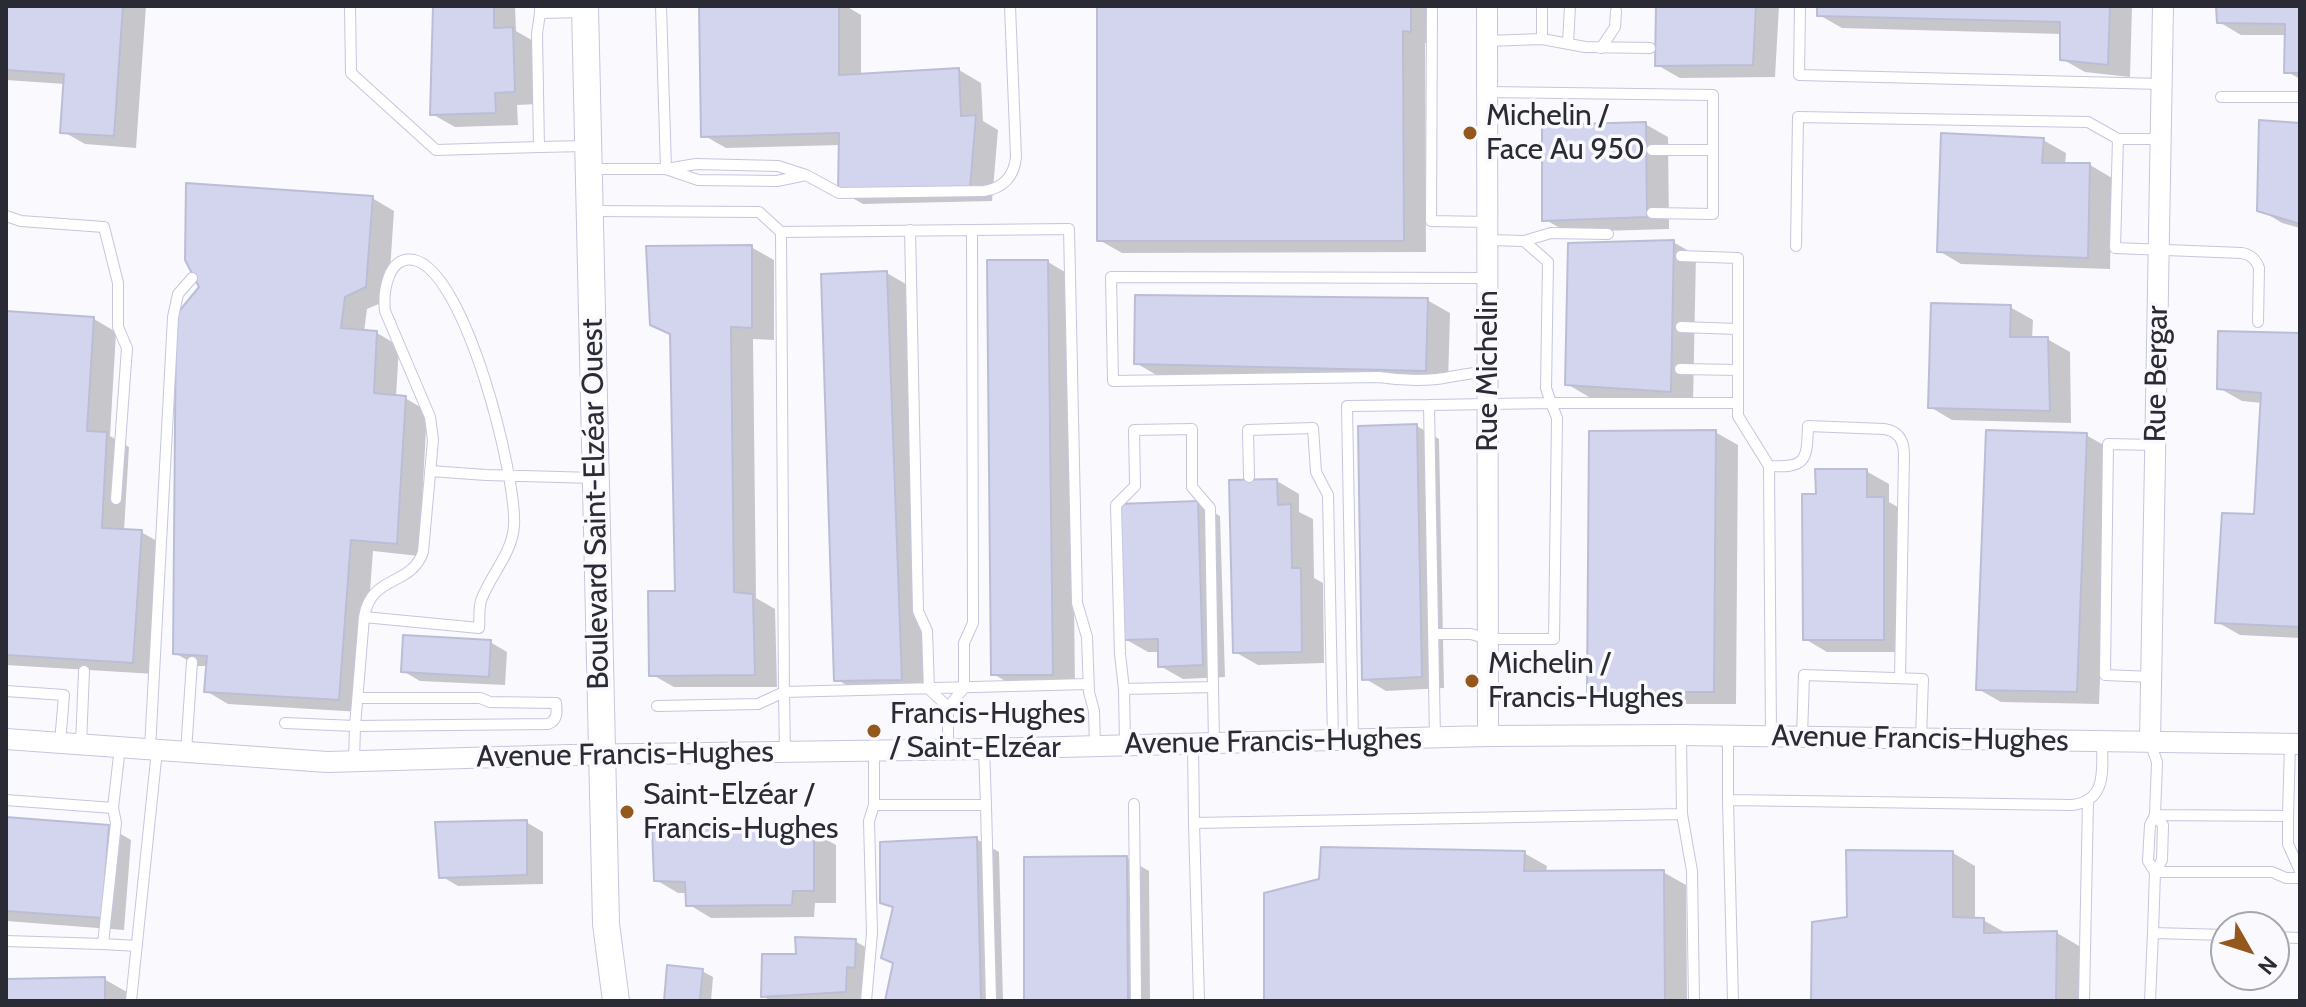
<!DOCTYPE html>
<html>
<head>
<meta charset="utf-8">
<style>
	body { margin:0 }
	#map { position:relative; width:2306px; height:1007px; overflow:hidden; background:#f9f9fe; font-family:Cabin,sans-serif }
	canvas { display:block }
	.frame { position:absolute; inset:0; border:8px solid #2a2b34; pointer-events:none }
	.north { position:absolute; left:2210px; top:911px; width:80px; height:80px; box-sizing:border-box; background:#f9f9fe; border:2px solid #a6a7ad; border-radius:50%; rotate:129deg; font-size:22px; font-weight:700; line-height:32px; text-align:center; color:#2a2b34 }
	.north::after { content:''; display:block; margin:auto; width:28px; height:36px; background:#95581c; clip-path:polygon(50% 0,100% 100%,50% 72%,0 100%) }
</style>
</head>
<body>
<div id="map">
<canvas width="2306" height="1007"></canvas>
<div class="frame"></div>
<div class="north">N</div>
</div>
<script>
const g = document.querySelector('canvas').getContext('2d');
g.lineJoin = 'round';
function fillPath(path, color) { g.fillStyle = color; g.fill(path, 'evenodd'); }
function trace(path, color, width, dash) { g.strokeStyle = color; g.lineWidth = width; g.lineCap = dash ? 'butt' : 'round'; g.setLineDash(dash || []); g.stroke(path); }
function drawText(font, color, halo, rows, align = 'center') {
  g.font = font + ' Cabin,sans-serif'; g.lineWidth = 7; g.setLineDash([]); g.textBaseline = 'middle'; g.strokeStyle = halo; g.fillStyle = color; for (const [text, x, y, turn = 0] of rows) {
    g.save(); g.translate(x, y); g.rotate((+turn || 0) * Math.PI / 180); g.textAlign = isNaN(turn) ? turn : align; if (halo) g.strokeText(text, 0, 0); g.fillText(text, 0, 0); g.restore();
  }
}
const shadow = new Path2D(`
	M6 6H146L136 148 85 144 62 131 65 84 6 80Z
	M435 6H515L516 31 535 42 537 104 517 105 518 125 455 127 432 114Z
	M701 6H846L861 15V76L959 70 981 83 983 121 998 130 992 201 863 204 840 191 841 145 726 148 703 135Z
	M1099 6H1433V43H1425L1426 252 1122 253 1099 240Z
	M1658 6H1779L1775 77 1680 78 1657 65Z
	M1819 6H2132L2130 77 2085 72 2062 59V34L1842 28 1819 15Z
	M2218 6H2300V79L2286 71 2287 35H2241L2219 22Z
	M1645 124 1668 137 1669 229 1567 232 1544 219Z
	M2300 125V228L2282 223 2259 209Z
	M2043 140 2066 153 2065 165H2090L2112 178 2110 269 1961 264 1939 251Z
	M372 198 394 211 388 300 367 309 364 332 377 333 399 346 396 397 405 398 427 411 419 556 373 551 361 712 228 704 206 691 208 666H197L175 653Z
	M1673 242 1696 255 1693 403 1589 397 1567 384Z
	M751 247 774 260V340L753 339 756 598 775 609 777 687H674L651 674 677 593 672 335 652 324Z
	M1048 262 1070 275 1075 686 1016 687 993 674Z
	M887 273 909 286 924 691 858 692 836 679Z
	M1427 300 1450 313 1448 383 1158 376 1136 363Z
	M2010 307 2033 320 2032 339H2047L2070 352 2071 423 1952 420 1930 407Z
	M6 313 94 319 116 332 110 436 129 447 124 531 141 532 164 545 155 674 6 665Z
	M2300 335V638L2240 635 2217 622 2255 516 2262 403 2242 401 2219 388Z
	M1417 426 1439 439 1444 688 1386 691 1364 678Z
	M1715 432 1738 445 1736 704H1612L1589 691Z
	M2086 435 2109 448 2099 704 2001 702 1978 689Z
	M1866 471 1889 484V502L1906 512V652H1827L1805 639Z
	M1277 481 1299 494V512L1313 519 1314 578 1323 583 1324 663 1258 665 1235 652Z
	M1197 503 1220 516 1225 677 1183 679 1160 666V652H1148L1125 639Z
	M490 642 507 652 505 685 420 681 403 671Z
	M6 819 109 827 131 840 124 930 6 921Z
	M526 822 543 832V884L458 886 441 876Z
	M813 832 836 845V903H815L814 917 711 918 688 904V893H678L656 880Z
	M976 839 999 852 1003 1001H887L895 964 894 909 882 902Z
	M1524 853 1547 866 1546 873 1663 872 1686 885 1687 1001H1266Z
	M1953 853 1975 866V919L1983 920 2006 933H2057L2079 946V1001H1813L1849 919Z
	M1127 858 1149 871 1150 1001H1026Z
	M855 941 872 951 862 1001H771L763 996 798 956Z
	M702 971 713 977 711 1001H666Z
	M104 979 127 992V1001H6V981Z`);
const building = new Path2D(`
	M6 6H123L114 136 60 133 64 74 6 70Z
	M433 6H494V28L513 27 515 92 495 93 496 113 430 115Z
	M699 6H839V75L959 68 961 116 976 115 970 189 838 192 839 133 701 137Z
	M1097 6H1411V32L1403 31 1404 241H1097Z
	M1656 6H1756L1753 65 1655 66Z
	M1817 6H2110L2108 65 2060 60V22L1817 16Z
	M2216 6H2300V73H2284L2285 24 2217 23Z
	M2259 120 2300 123V224L2257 211Z
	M1646 122 1647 217 1542 221V125Z
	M1941 133 2044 138 2042 163H2090L2088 258 1937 252Z
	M186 183 373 196 366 287 345 297 341 328 377 331 374 393 406 396 397 544 351 540 339 700 204 692 207 656 173 654 176 315 199 287 185 260Z
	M1674 240 1671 392 1565 385 1568 243Z
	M752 245V328L731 327 734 592 753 594 755 675 649 676 648 591H675L670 334 650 325 646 246Z
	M987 260H1048L1053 675H991Z
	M887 271 902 680 834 681 821 274Z
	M1135 295 1428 298 1426 371 1134 364Z
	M1931 303 2011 305 2010 337H2048L2050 411 1928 408Z
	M6 311 94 317 87 431 107 432 102 528 142 530 133 663 6 655Z
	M2218 331 2300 333V627L2215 623 2222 513 2254 514 2261 393 2217 389Z
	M1417 424 1422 677 1362 680 1358 426Z
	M1716 430 1714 692H1587L1589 431Z
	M1986 430 2087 433 2077 692 1976 690Z
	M1815 469H1867V497H1884V640H1803L1802 494H1816Z
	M1277 479 1278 505 1291 504 1292 568H1301L1302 652 1233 653 1229 480Z
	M1198 501 1203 665 1158 667V639L1123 640 1119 504Z
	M403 635 491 640 489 677 401 672Z
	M6 817 109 825 102 918 6 911Z
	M527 820V875L439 878 435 822Z
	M652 828 814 830V891H793L792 905 686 906 685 882 654 881Z
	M977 837 981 1001H885L893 963 881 958 893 907 880 903V842Z
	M1321 847 1525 851 1524 871 1664 870 1665 1001H1264V893L1319 879Z
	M1846 850 1953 851V917L1984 918V933L2057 931 2056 1001H1811L1812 922 1847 917Z
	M1127 856 1128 1001H1024V857Z
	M795 937 856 939 855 968 847 967 846 992 761 997 762 954H796Z
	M667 965 703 969 700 1000 704 1001H664Z
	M105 977V1001H6V979Z`);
const service = new Path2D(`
	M350 6 351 73 436 150 539 147
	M1432 6 1431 221 1488 222
	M1800 6 1799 75 2162 84
	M540 8V13L583 12
	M540 13 537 34 539 147 586 146
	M1542 39 1585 47 1650 48
	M1487 41 1542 39V6
	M1568 44 1570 6
	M1601 48 1615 27 1616 11
	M1487 92 1713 95V214L1652 213
	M2221 97H2300
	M2161 139H2118L2115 248 2242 253C2251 255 2256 259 2259 268L2258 322
	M1652 150H1713
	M696 164 778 166 806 175 777 181 698 180 666 169Z
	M591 169H666L661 6
	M806 175 839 193 984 191C1003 188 1014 177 1016 157L1010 6
	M590 211 759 212 781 232 1069 229 1077 603 1087 637 1089 692 1094 711 1095 746
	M6 216 21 221 104 227 118 283V327L127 348 116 499
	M910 230 918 611 927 631 929 689 948 707 964 688V643L973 623 972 230
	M1488 240 1524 241 1548 262 1546 388 1551 403H1738V258L1681 256
	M1524 241 1551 233 1608 234
	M1796 246 1798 117 2088 122 2118 139
	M1487 278 1111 277 1113 381 1379 377C1398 380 1417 381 1437 379 1454 377 1470 372 1488 372
	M1681 327 1738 329
	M1680 369 1738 370
	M1738 403V416L1769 466 1771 736
	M1769 466C1806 468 1807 461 1808 426L1884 429C1898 431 1904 440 1904 455L1900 678
	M430 471 486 475 595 478
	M1249 477 1248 430 1313 428 1316 472 1328 495 1333 740
	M1433 634H1471L1488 639H1554L1557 418 1551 403 1429 405 1435 738
	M2152 677 2105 675 2108 444 2155 445
	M1124 689 1120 654 1116 505 1135 486 1134 430 1192 429V487L1210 508 1213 687
	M6 691 64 695 60 743
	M358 698H480L490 702 556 703C557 712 558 720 548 724L355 726 364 617 479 628C480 618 478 606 482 598 492 573 512 553 514 526 517 478 466 271 414 260 387 255 383 294 385 311L430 417 433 440 423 552C411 587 371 574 364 617
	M657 706 758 704 784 692 781 232
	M948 707V749
	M285 723 355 726 354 761
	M1728 736V800L2072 805C2108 801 2102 768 2102 741
	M1802 737 1804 675 1923 679 1921 739
	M1353 740 1347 406 1429 405
	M2150 742 2157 762 2155 815 2150 825 2148 861 2155 872
	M81 744 84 671
	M1193 744 1194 823 1682 814 1681 735
	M1125 745 1124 689 1213 687 1214 743
	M120 747 113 808 116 823 103 944 137 946
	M150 749 173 317 178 294 192 278
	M874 749V805H986L984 749
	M186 752 192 662
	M785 752 784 692 1088 684
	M6 800 113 808
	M1728 800 1733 1001
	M1134 804 1136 1001
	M986 805 991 1001
	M1682 814 1692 871 1694 1001
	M2155 815 2288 816 2290 744
	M2288 816V844L2300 871
	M1194 823 1199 1001
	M2155 872H2272L2286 878H2300
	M2153 933 2155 872 2162 860 2163 825 2155 815
	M2274 937 2300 938
	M6 941 103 944
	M131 1001 157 750
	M866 1001 872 933 869 821 874 805
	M2084 1001 2088 800
	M2150 1001 2153 933 2226 935`);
const minor = new Path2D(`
	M1487 6 1488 736
	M6 739 327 762 570 755 984 749 1488 736 1681 735 2300 744
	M2150 742 2163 6`);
const tertiary = new Path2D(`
	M585 6 606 924 616 1001`);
const markers = [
	[1470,133,8,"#95581c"],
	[1472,681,8,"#95581c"],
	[874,731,8,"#95581c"],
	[627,812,8,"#95581c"]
];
const poiNames = [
	["Michelin /",1486,116],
	["Face Au 950",1486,150],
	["Michelin /",1488,664],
	["Francis-Hughes",1488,698],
	["Francis-Hughes",890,714],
	["/ Saint-Elzéar",890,748],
	["Saint-Elzéar /",643,795],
	["Francis-Hughes",643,829]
];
const streetNames = [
	["Rue Michelin",1488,371,-90],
	["Rue Bergar",2157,374,-89],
	["Boulevard Saint-Elzéar Ouest",596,504,-91],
	["Avenue Francis-Hughes",1920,739,1],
	["Avenue Francis-Hughes",1273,742,-1],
	["Avenue Francis-Hughes",625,755,-1]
];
fillPath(shadow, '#0003');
fillPath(building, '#d3d5ee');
trace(building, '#bbbdd5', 2);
trace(service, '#c5c6df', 12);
trace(minor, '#c5c6df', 22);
trace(tertiary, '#c5c6df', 28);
trace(service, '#fff', 10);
trace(minor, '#fff', 20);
trace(tertiary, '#fff', 26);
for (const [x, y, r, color] of markers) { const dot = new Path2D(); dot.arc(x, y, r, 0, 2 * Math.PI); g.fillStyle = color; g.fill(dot); trace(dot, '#f9f9fe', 3); }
drawText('30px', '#2a2b34', '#f9f9fe', poiNames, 'left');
drawText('30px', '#2a2b34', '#f9f9fe', streetNames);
</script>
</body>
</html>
